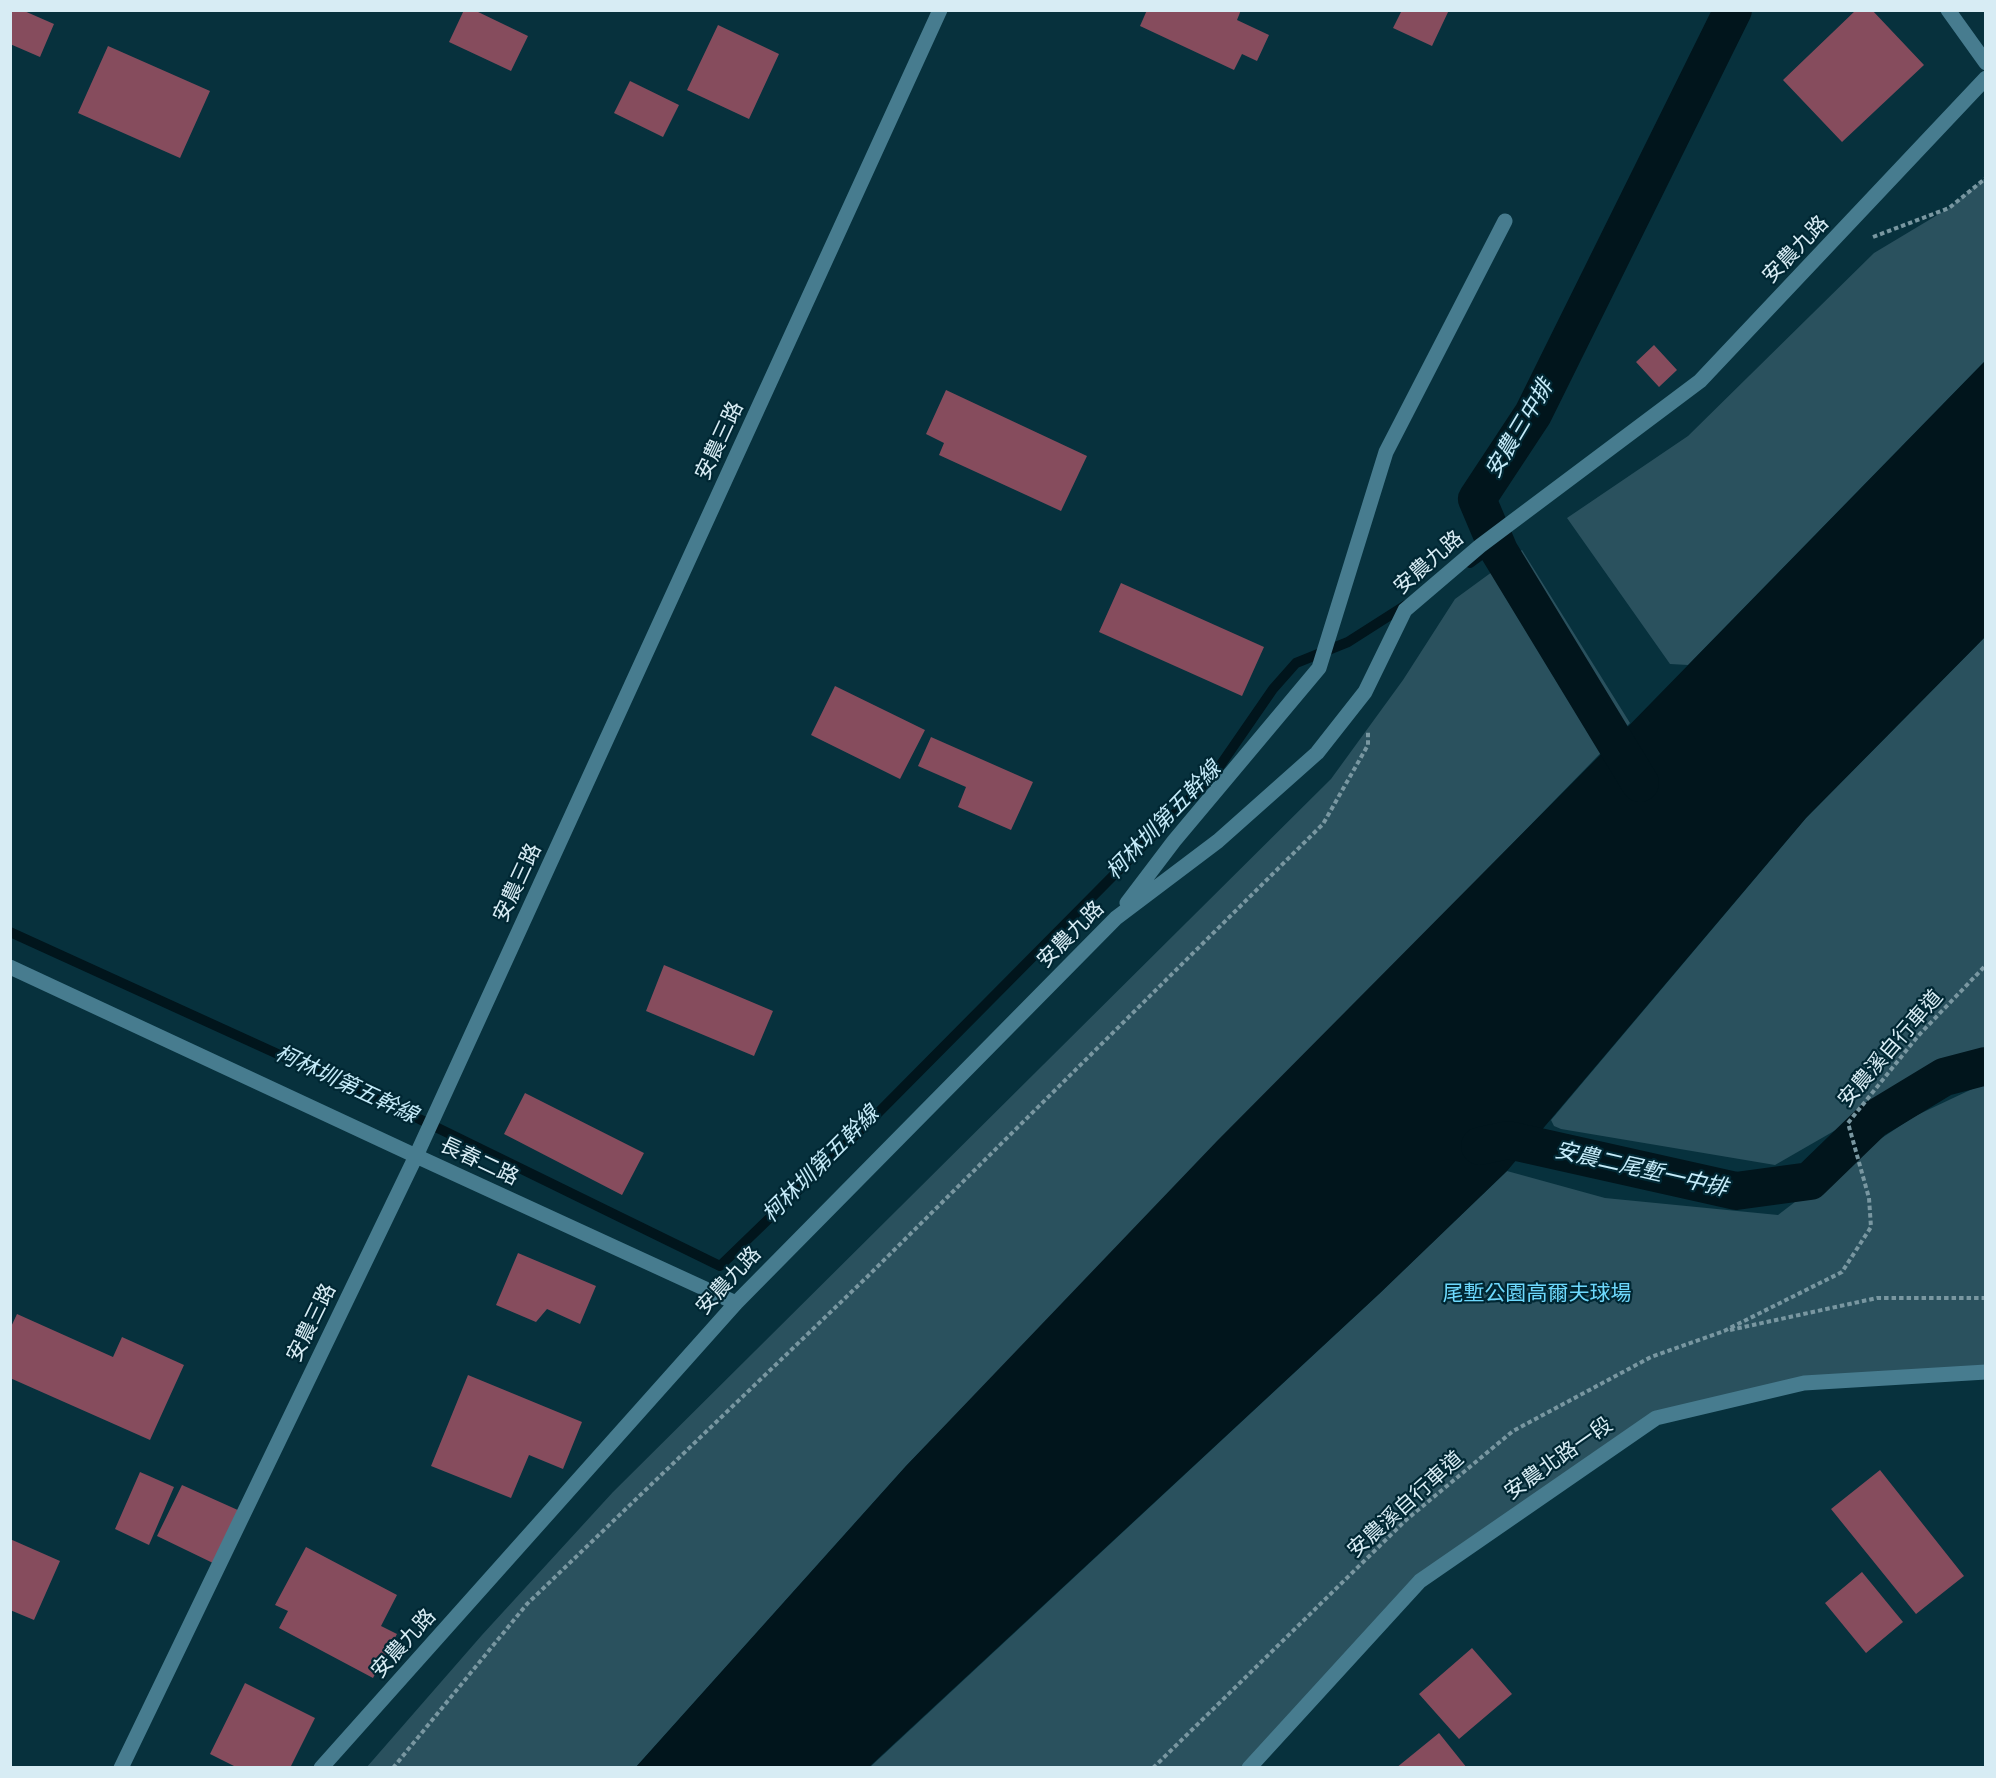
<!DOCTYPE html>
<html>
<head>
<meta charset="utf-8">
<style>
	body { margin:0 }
	#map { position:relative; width:1996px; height:1778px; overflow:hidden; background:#07313d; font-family:"Fira Sans Condensed",sans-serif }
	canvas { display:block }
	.frame { position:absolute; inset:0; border:12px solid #d7ecf4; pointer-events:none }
</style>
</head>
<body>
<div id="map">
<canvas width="1996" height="1778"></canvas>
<div class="frame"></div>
</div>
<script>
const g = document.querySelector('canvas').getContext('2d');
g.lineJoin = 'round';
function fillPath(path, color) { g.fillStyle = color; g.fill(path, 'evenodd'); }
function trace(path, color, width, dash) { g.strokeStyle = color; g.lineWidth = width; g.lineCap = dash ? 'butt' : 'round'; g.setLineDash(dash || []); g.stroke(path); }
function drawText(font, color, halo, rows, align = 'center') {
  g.font = font + ' "Fira Sans Condensed","Noto Sans TC",sans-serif'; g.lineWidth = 4.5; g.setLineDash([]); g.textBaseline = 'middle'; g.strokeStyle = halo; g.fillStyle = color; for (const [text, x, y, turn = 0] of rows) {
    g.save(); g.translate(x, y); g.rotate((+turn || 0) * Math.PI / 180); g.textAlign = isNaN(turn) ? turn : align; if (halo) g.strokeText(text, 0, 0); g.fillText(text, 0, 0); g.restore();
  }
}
const green = new Path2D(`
	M1985 178V361L1688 665 1670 664 1567 518 1688 436 1874 253 1949 208Z
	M1522 550 1630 723 906 1466 636 1767 366 1768 482 1635 613 1492 1331 779 1403 680 1455 599Z
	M1985 637V1049L1894 1087 1848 1123 1775 1165 1561 1129 1554 1126 1551 1120 1806 818Z
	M1985 1083V1372L1804 1383 1656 1418 1420 1581 1249 1767 869 1768 1379 1294 1507 1171 1605 1198 1778 1215 1856 1155 1915 1116Z`);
const water = new Path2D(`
	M1985 361V637L1806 818 1507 1171 1379 1294 869 1767H636L906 1466 1217 1141 1610 745Z`);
const stream = new Path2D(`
	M1470 563 1496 544
	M10 932 405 1112 720 1266 875 1116 1215 773 1273 689 1296 663 1348 642 1406 605`);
const canal = new Path2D(`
	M1640 783 1499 551 1477 499 1533 414 1733 10
	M1480 1146 1508 1140 1736 1191 1810 1181 1873 1120 1944 1077 1986 1066`);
const building = new Path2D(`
	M10 10H22L54 24 40 57 10 44Z
	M464 10H474L528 36 511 71 449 42Z
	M1147 10H1241L1237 20 1269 35 1257 61 1242 54 1234 70 1140 26Z
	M1402 10H1449L1432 46 1393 28Z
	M1856 10H1872L1924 65 1842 142 1783 80Z
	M718 25 779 54 749 119 687 90Z
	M108 46 210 91 180 158 78 113Z
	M630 81 679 105 663 137 614 113Z
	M1654 345 1677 370 1659 387 1636 362Z
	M946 390 1087 456 1061 511 939 455 944 443 926 434Z
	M1121 583 1264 647 1242 696 1099 632Z
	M835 686 925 730 900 779 811 735Z
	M931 737 1033 782 1011 830 958 807 966 787 918 766Z
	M664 965 773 1011 754 1056 646 1011Z
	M525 1093 644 1153 622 1195 504 1134Z
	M518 1253 596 1286 580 1324 547 1309 536 1322 496 1305Z
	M17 1314 113 1357 122 1337 184 1365 150 1440 10 1378V1329Z
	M468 1375 582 1422 563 1469 529 1455 511 1498 431 1466Z
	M1880 1470 1964 1576 1916 1614 1831 1509Z
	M140 1472 174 1487 149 1545 115 1529Z
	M182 1485 240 1511 215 1564 157 1536Z
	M10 1539 60 1561 34 1620 10 1610Z
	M306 1547 397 1595 381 1626 397 1634 373 1678 279 1628 288 1611 275 1605Z
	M1862 1572 1903 1622 1866 1653 1825 1603Z
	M1472 1648 1512 1694 1459 1739 1419 1694Z
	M245 1683 315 1718 290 1768H238L210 1754Z
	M1439 1733 1467 1768H1396Z`);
const path = new Path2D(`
	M1873 237 1949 208 1986 178
	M1730 1330 1877 1298H1986
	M393 1768 527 1604 867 1277 1323 824 1368 745V732
	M1153 1768 1406 1520 1513 1431 1651 1357 1724 1331 1842 1272 1871 1227 1869 1198 1848 1123 1918 1036 1986 965`);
const minor = new Path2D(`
	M1948 10 1986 63
	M1127 903 1174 841 1319 668 1386 452 1505 221
	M10 967 416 1156 736 1303
	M121 1768 416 1156 940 10
	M321 1768 736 1303 1116 918 1218 841 1317 753 1365 692 1405 610 1480 546 1700 381 1986 78
	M1249 1768 1420 1581 1656 1418 1804 1383 1986 1372`);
const streetNames = [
	["安農九路",1796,250,-46],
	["安農三路",720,441,-65],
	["安農九路",1429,563,-41],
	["安農三路",518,883,-65],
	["安農九路",1071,935,-45],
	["安農溪自行車道",1891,1049,-49],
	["長春二路",479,1162,25],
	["安農九路",729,1281,-47],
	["安農三路",312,1323,-64],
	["安農北路一段",1559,1459,-35],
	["安農溪自行車道",1406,1505,-42],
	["安農九路",404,1644,-48]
];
const parkNames = [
	["尾塹公園高爾夫球場",1537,1294]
];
const waterNames = [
	["安農三中排",1520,429,-59],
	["柯林圳第五幹線",1164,821,-46],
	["柯林圳第五幹線",346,1085,25],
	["柯林圳第五幹線",821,1165,-45],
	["安農二尾塹一中排",1641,1170,13]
];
fillPath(green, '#2a515e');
fillPath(water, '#01151c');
trace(stream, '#01151c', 10);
trace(canal, '#01151c', 38);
fillPath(building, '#864c5d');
trace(path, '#7997a1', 4, [4.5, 3]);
trace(minor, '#477c8f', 15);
drawText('21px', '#d7ecf4', '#002733', streetNames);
drawText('21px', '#6ed9fd', '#002733', parkNames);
drawText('italic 22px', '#c5ebf9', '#002733', waterNames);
</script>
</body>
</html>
